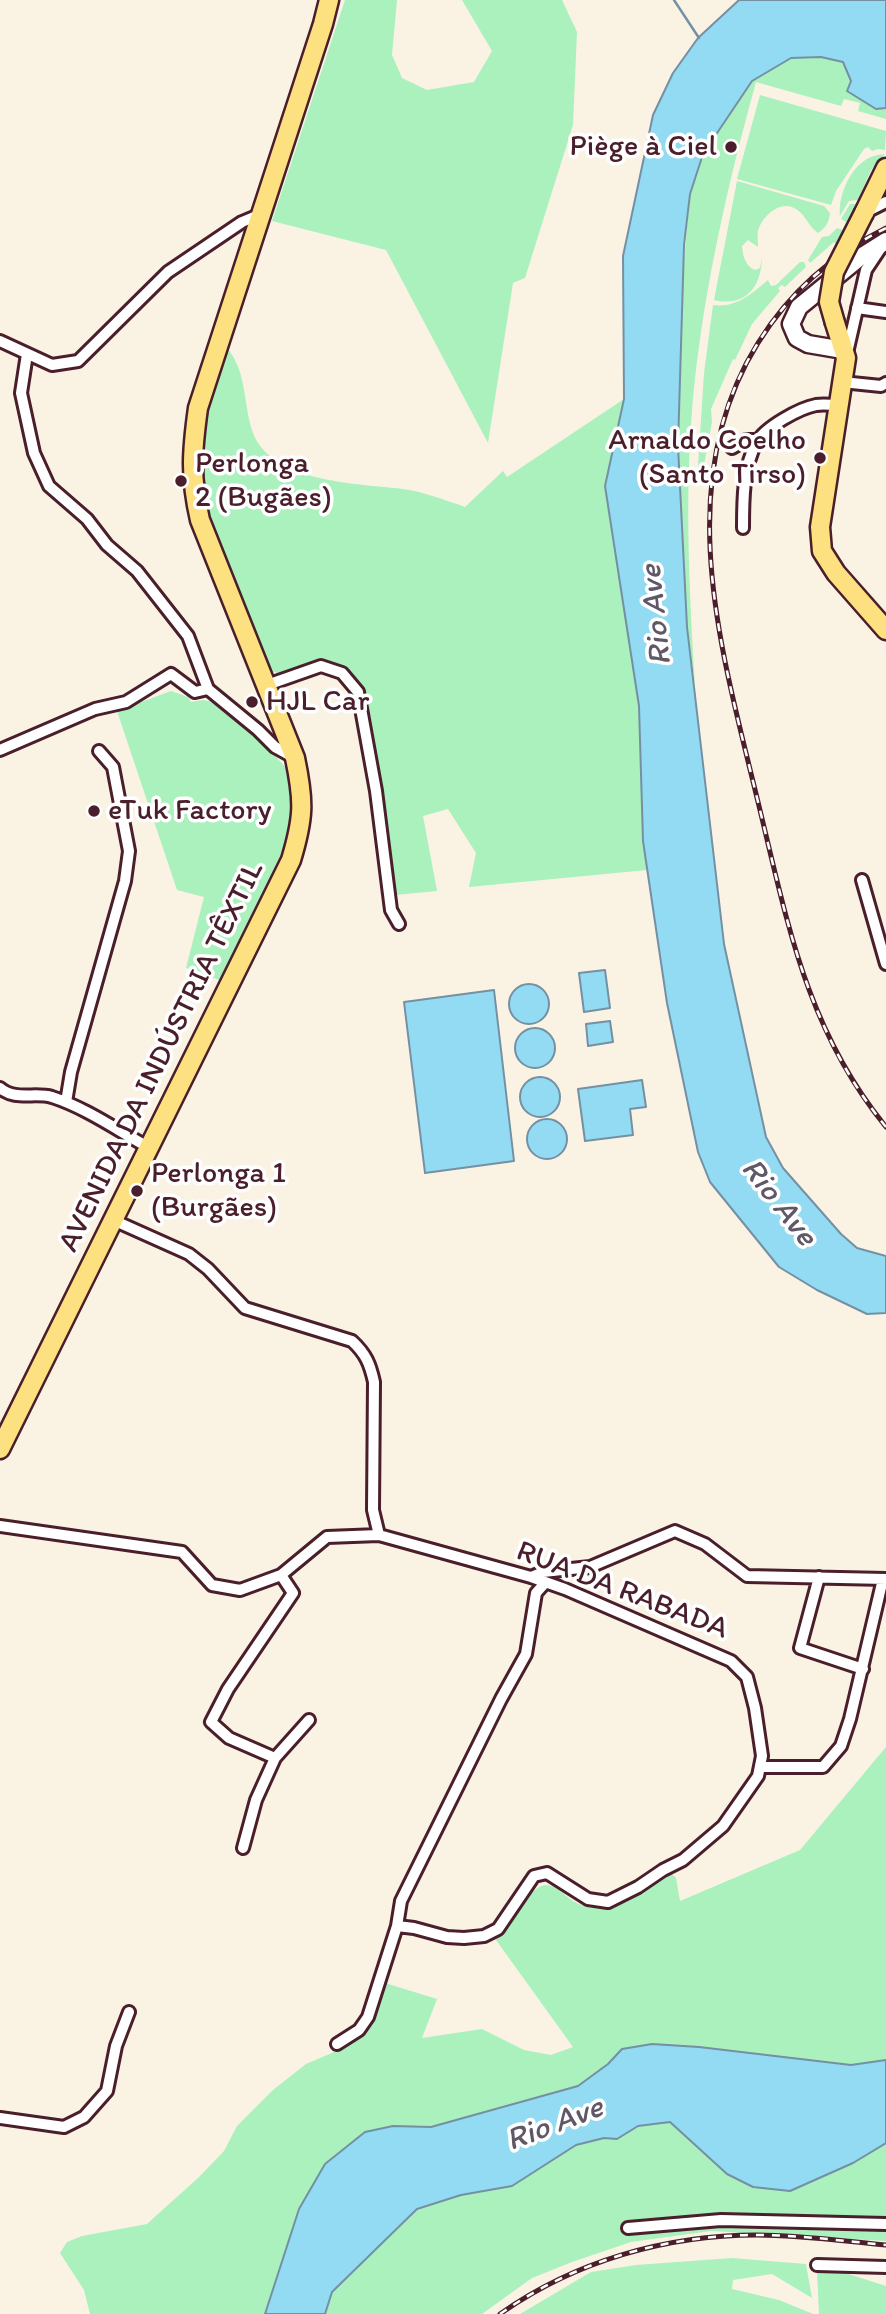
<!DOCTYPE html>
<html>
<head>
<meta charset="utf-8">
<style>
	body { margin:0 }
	canvas { display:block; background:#faf2e3 }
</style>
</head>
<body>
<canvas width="886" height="2314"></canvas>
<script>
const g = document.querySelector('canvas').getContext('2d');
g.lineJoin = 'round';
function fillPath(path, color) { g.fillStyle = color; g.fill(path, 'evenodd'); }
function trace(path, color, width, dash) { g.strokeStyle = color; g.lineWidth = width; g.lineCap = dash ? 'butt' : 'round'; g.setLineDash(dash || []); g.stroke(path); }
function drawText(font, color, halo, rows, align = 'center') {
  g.font = font + ' Itim,sans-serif'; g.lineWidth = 7; g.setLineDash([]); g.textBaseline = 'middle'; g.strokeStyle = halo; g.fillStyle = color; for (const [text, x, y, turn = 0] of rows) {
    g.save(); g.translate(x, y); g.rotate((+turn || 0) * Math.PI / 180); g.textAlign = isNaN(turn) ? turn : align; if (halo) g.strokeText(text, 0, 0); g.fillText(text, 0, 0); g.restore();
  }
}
const green = new Path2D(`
	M345 0H397L392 55 402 78 427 90 474 82 492 51 462 0H562L577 32 573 125 525 278 513 283 488 443 386 250 272 221Z
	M821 57 843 62 851 81 848 91 876 109 886 108V119L858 111 860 103 844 99 841 106 756 82C728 183 705 284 694 388 684 487 689 586 695 685L687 627 678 446 682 282 690 194 703 154 752 81 791 58Z
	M760 95 886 131 885 150 878 149 872 151 868 147 864 149 836 191 831 205 737 179Z
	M885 154 871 170 858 200 849 201 840 216C838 198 848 172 864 161 870 156 878 155 885 154Z
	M737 181 824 206 830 213C829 222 826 228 818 233 808 226 806 215 796 209 781 199 762 216 758 231 757 236 758 242 758 247L748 240 742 246C743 256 745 266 755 270L760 268 762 258C761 289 744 307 714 300Z
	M850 204H856L858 207 839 247 834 242 810 263 808 260 822 237 829 236 837 228 843 230 846 222 841 219Z
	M800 262H804L806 267 785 287 782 285 778 288 780 291 752 324 735 360 733 359 711 409 712 422 701 481H697L704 373 713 305C736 308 750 295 768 280L771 286 776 285Z
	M226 347C252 375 240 421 261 447 289 483 362 484 403 489 424 492 445 500 465 507L503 471 507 477 624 399 605 486 639 706 643 841 647 870 469 887 476 853 448 809 423 816 437 891 395 895 364 694 358 681 334 665 298 669 280 674 268 670 204 511 199 471 201 430Z
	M171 691 188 697 191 702 203 700 214 702 269 749 294 777 295 799 287 851 222 981 186 968 204 897 177 890 117 711Z
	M886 1747V2060L851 2065 699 2047 651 2044 622 2049 608 2064 578 2086 431 2127 393 2126 365 2132 299 2209 265 2314H90L84 2290 60 2253 67 2242 82 2236 147 2224 199 2177 224 2151 237 2126 273 2090 306 2064 339 2050 360 2035 385 1983 437 1999 422 2038 482 2029 524 2050 551 2055 573 2047 496 1940C505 1927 530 1885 546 1885 556 1885 565 1896 573 1901 608 1922 643 1892 670 1872L676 1878 680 1901 800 1850Z
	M670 2122 727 2174 790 2191 853 2163 886 2143V2224L808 2220 624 2228 626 2233 690 2226 886 2227V2241L711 2231 631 2242 572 2262 532 2278 482 2314H325L332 2292 417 2209 461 2195 512 2186 576 2145 604 2138 617 2139 638 2126Z
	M732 2258 806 2264 812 2298 772 2274 733 2280 732 2289 779 2300 813 2314H520L591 2272 636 2265Z
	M817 2270 839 2271 886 2286V2314H819Z`);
const water = new Path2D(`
	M739 0H886V108L876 109 847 91 851 81 843 62 821 57 791 58 752 81 703 154 690 194 684 245 678 446 687 627 724 944 766 1137 783 1168 841 1234 857 1248 886 1256V1313L867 1314 817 1290 779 1267 710 1182 698 1152 667 1003 643 841 639 706 605 486 624 399 623 256 653 115 673 73 698 38Z
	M605 970 610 1008 584 1012 579 973Z
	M509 1004a20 20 0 1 1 40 0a20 20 0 1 1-40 0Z
	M494 990 514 1161 425 1173 404 1002Z
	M610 1021 613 1042 588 1046 586 1024Z
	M515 1048a20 20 0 1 1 40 0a20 20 0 1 1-40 0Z
	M520 1097a20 20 0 1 1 40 0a20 20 0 1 1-40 0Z
	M642 1080 646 1107 630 1109 633 1135 585 1141 578 1089Z
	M527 1139a20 20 0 1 1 40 0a20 20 0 1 1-40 0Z
	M652 2044 699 2047 851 2065 886 2060V2143L853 2163 790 2191 753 2187 727 2174 670 2122 638 2126 617 2139 604 2138 576 2145 512 2186 461 2195 417 2209 332 2292 325 2314H265L299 2209 325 2164 365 2132 393 2126 431 2127 578 2086 608 2064 622 2049Z`);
const stream = new Path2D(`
	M674 0 699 38`);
const street = new Path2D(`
	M866 212 886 202
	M857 308 886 312
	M0 341 52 365 78 361 168 272 242 222 261 214
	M847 353 866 270 880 249
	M27 354 21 393 34 453 49 486 87 519 107 545 137 571 188 636 208 689 258 730 275 747 295 758
	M842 382 881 386 886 383
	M732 448 746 440H757
	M743 528C743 501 743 466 757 442 765 427 800 408 816 405 823 404 831 405 838 405
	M267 685 321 666 342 673 358 692 376 791 391 910 399 924
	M0 750 95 709 126 702 171 674 195 692 208 689
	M862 880 886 964
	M0 1088C15 1101 35 1092 52 1097 86 1108 117 1130 148 1147
	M66 1102 71 1072 125 881 129 851 113 767 99 751
	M113 1220 189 1254 208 1269 245 1308 352 1341C366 1354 370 1364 374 1382L373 1510 379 1535
	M0 1526 182 1552 212 1585 240 1590 281 1575 327 1537 379 1535 531 1577 565 1589 731 1661 747 1677 755 1708 762 1756 758 1776 723 1826 683 1860 663 1870 638 1887 608 1902 588 1899 547 1873 534 1876 498 1929 484 1936 464 1938 447 1937 414 1928 397 1926
	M531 1577 543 1572 590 1567 675 1531 705 1544 747 1576 886 1579
	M819 1577 800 1648 863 1669
	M275 1758 229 1738 211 1722 228 1689 293 1593 281 1575
	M760 1767H823L841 1746 850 1719 883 1579
	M243 1848 256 1800 275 1758 309 1720
	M337 2044 359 2030 368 2017 397 1926 401 1901 501 1699 526 1654 536 1593 545 1583
	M0 2118 64 2127 84 2117 107 2091 116 2046 129 2012
	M628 2228 721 2220 886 2224
	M817 2265 886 2267`);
const secondary = new Path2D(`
	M843 350 808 344 797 338 791 324 799 307 859 258 886 241`);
const primary = new Path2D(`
	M864 213 886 168
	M835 323 846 358 820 527 822 551 836 573 886 630
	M0 1449 291 860C304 817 304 801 295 758L200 520C190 477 192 451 198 408L323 24 329 0`);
const rail = new Path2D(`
	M886 228C833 254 789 293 758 343 669 485 723 656 759 806 788 925 807 1030 886 1127
	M500 2314C575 2261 666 2235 757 2235 800 2235 843 2241 886 2245`);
const primaryBridge = new Path2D(`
	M835 323 829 302 834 272 864 213`);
const markers = [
	[731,147,7,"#4a1f2b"],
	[820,458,7,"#4a1f2b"],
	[181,481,7,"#4a1f2b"],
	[252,702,7,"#4a1f2b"],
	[94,811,7,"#4a1f2b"],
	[137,1191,7,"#4a1f2b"]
];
const poiNames = [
	["Piège à Ciel",717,147,"right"],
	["Arnaldo Coelho",806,441,"right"],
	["(Santo Tirso)",806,475,"right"],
	["Perlonga",195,464],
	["2 (Bugães)",195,498],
	["HJL Car",266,702],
	["eTuk Factory",108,811],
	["Perlonga 1",151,1174],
	["(Burgães)",151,1208]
];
const streetNames = [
	["AVENIDA DA INDÚSTRIA TÊXTIL",162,1057,-64],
	["RUA DA RABADA",622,1591,21]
];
const waterNames = [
	["Rio Ave",657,615,-96],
	["Rio Ave",778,1203,52],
	["Rio Ave",555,2125,-21]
];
fillPath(green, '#aaf1be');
fillPath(water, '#92dbf3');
trace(water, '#7590a3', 2);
trace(stream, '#7590a3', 2.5);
trace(street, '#4a1f2b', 16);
trace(secondary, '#4a1f2b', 21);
trace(primary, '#4a1f2b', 23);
trace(street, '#fff', 10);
trace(secondary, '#fff', 16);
trace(primary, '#fde080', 18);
trace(rail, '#4a1f2b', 5);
trace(rail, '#fff', 2.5, [8]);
trace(primaryBridge, '#4a1f2b', 23, []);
trace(primaryBridge, '#fde080', 18);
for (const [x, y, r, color] of markers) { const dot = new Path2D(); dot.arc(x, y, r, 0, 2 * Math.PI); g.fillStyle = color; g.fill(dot); trace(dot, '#fff', 2.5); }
drawText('30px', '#4a1f2b', '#fff', poiNames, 'left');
drawText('30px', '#4a1f2b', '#fff', streetNames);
drawText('italic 32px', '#605767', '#fff', waterNames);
</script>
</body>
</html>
